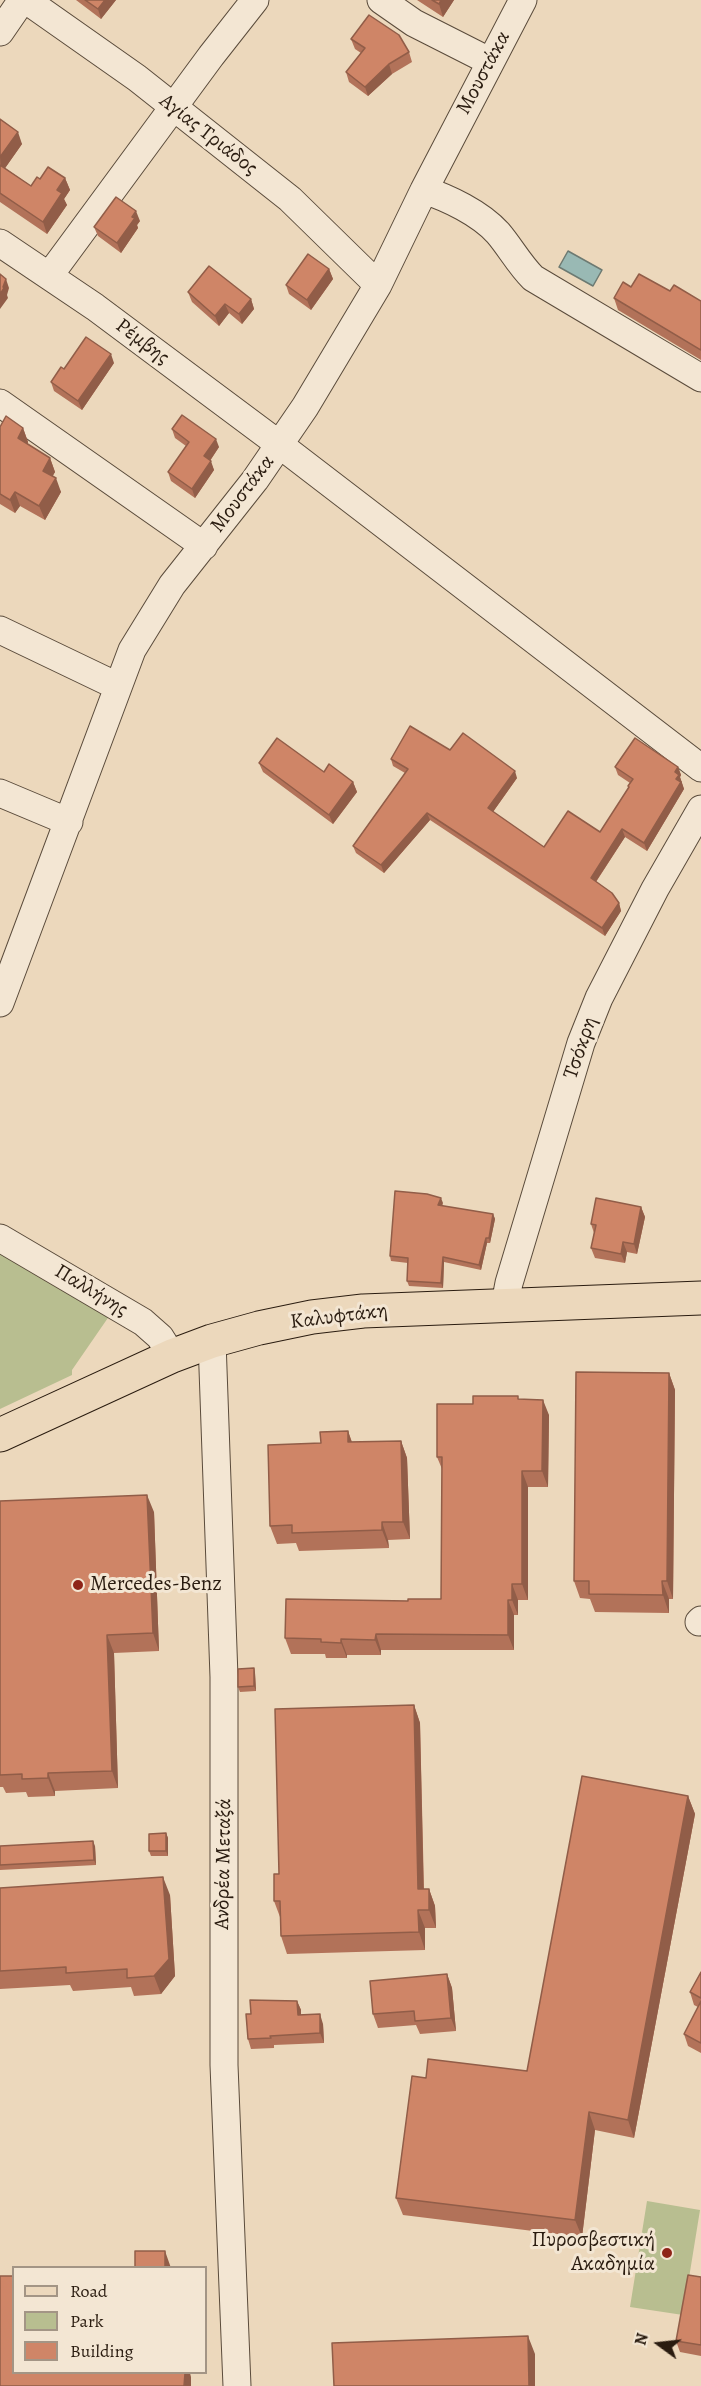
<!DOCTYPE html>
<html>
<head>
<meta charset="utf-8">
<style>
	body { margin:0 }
	#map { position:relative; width:701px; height:2386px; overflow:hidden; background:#ecd8bc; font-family:Alegreya,serif }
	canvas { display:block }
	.legend { position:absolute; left:12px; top:2266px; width:195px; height:108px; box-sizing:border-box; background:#f3e6d3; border:2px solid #a39585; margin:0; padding:8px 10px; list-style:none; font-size:18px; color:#2a1c10 }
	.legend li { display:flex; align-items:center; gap:12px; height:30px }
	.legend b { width:30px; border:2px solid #a39585 }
	.north { position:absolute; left:629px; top:2314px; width:60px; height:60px; -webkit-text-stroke:4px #f3e6d3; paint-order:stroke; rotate:285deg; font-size:16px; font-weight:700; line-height:24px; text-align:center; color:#2a1c10 }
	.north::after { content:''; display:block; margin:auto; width:21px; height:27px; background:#2a1c10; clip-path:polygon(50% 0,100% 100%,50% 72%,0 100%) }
</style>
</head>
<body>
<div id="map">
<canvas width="701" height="2386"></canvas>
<ul class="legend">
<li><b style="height:8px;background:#ecd8bc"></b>Road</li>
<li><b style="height:16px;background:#b8be90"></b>Park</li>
<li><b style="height:16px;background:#cf8567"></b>Building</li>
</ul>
<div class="north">N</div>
</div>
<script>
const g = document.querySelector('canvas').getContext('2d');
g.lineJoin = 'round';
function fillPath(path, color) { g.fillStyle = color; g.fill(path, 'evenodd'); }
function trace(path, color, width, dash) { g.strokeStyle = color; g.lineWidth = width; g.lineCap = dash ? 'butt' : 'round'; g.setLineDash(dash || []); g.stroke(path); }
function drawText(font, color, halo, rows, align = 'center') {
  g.font = font + ' Alegreya,serif'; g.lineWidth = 6; g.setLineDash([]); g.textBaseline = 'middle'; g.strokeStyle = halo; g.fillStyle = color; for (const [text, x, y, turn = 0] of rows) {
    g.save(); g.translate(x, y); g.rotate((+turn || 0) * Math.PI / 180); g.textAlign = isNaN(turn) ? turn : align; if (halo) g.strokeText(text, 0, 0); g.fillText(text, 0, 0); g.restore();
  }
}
const green = new Path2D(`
	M0 1251 112 1312 72 1370V1375L0 1409Z
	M647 2201 700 2210 683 2315 630 2307Z`);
const water = new Path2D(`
	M568 251 602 270 593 286 559 267Z`);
const minor = new Path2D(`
	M26 0 137 78 290 199 378 285
	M381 0 414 23 489 61
	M0 32 22 0
	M424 190C448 198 480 213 498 233 510 247 519 264 533 278L701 378
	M0 243 95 307 280 445 701 768
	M49 276 211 56 255 0
	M0 403 204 546
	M0 630 117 686
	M0 793 69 822
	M0 1003 132 650 172 585 255 480 305 407 378 285 424 190 523 0
	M0 1238 143 1322 160 1337 172 1356
	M505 1304 509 1283 581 1043 599 998 655 889 701 809
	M212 1341 224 1677V2065L237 2386
	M699 1622 701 1620`);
const major = new Path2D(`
	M0 1435 172 1356 212 1341 259 1328 312 1317 363 1311 701 1298`);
const wall = new Path2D(`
	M76 0H116L101 19Z
	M417 0H454L443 17Z
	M351 39 409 52 412 62 392 74 368 96 349 82 346 72 361 53 355 49Z
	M0 119 22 144 5 168 31 186 40 179 65 178 70 190 64 199 67 205 47 234 0 202Z
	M140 221 137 225 138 228 121 253 98 236 94 227Z
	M329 269 333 279 311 310 289 294 286 285Z
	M631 287 670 291 701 301V360L618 310 614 298Z
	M188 292 251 299 254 309 242 324 229 313 219 326 192 302Z
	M114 363 82 410 54 391 51 382 64 369Z
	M0 427 23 428 28 442V444L50 458 55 472 52 476 61 492 45 520 20 506 15 513 0 504Z
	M172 429 219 447 210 461 214 470 195 498 171 481 168 472 186 446 175 438Z
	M450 750 517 778 493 812 544 847 600 832 629 789 628 786 630 783 618 775 615 767H678L681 775 680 777 684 789 647 851 625 837 596 882 619 903 621 911 605 936 430 820 384 873 356 853 353 846 405 773 393 766 391 759Z
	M259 763 324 772 353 782 357 792 333 824 263 772Z
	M443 1203 442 1206 493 1214 495 1219 490 1243H487L481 1270 444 1262 443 1288 409 1286 407 1281 408 1263 391 1261 390 1256Z
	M641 1207 645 1217 637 1254 627 1252 625 1263 595 1258 591 1248 594 1233 591 1224Z
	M669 1373 675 1390 673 1599H669V1613L595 1612 590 1599 580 1598 574 1581Z
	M519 1399 549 1415 548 1487H528V1600H518V1615H514V1650H381V1655H347V1658H326L325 1654H291L285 1638 408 1601 441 1599 442 1469 437 1457 473 1404Z
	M348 1431 352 1442 401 1441 407 1458 410 1539 388 1540 389 1548 299 1551 296 1543 277 1544 270 1526 321 1443Z
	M0 1501 154 1512 159 1651 114 1653 118 1788 55 1791V1796L28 1797 26 1792 6 1793 3 1787H0Z
	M254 1668 255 1673 256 1691 240 1692 238 1687Z
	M414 1705 420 1723 424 1889H429L435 1906 436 1928H425V1950L287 1954 281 1936 280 1917 274 1901 279 1874Z
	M688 1796 695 1814 634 2138 595 2130 582 2237 403 2215 396 2198 426 2078 527 2071Z
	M166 1833 168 1838V1856H151L149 1851Z
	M0 1846H95L96 1865 0 1870Z
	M0 1888 170 1895 175 1976 161 1994 134 1996 131 1987 73 1991 70 1985 0 1989Z
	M701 1972V2053L688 2046 684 2034 698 2007 694 2005 690 1992Z
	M447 1974 452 1988 456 2031 420 2034 416 2025 378 2028 373 2014Z
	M297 2001 301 2010V2015L323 2024 324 2043 274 2045V2048L251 2049 248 2039 251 2014Z
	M701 2277V2356L680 2352 676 2341Z`);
const shadedWall = new Path2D(`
	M105 0H116L101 19 98 9Z
	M441 0H454L443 17 439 4Z
	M389 64 392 74 368 96 365 87Z
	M18 132 22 144 1 174 0 157Z
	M65 178 70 190 64 199 67 205 47 234 43 222 57 190Z
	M136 211 140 221 137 225 138 228 121 253 117 243Z
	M329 269 333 279 311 310 307 300Z
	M6 279 9 288 7 295 8 298 0 309V294Z
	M251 299 254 309 242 324 239 314Z
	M225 304 229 313 219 326 215 316Z
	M111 354 114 363 82 410 78 401Z
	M23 428 28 442 23 452 18 438Z
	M216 439 219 447 207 465 204 456Z
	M50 458 55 472 48 485 43 471Z
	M211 461 214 470 195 498 192 489Z
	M56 478 61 492 45 520 39 506Z
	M15 492 20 506 15 513 10 500Z
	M678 767 681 775 680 777 684 789 647 851 644 843 675 772Z
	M515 771 517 778 490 816 488 808Z
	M353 782 357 792 333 824 329 815Z
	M427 813 430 820 384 873 381 865Z
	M622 829 625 837 593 886 591 878Z
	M619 903 621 911 605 936 602 928Z
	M441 1198 443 1203 440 1210 438 1205Z
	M641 1207 645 1217 637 1254 634 1244Z
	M493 1214 495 1219 490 1243 489 1238Z
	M486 1238 487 1243 481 1270 479 1265Z
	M623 1242 627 1252 625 1263 621 1254Z
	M443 1257 444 1262 443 1288 441 1283Z
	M669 1373 675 1390 673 1599 667 1581Z
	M543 1400 549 1415 548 1487 542 1471Z
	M348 1431 354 1449 348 1442Z
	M401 1441 407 1458 410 1539 403 1522Z
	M522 1471 528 1487V1600L522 1584Z
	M147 1495 154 1512 159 1651 153 1633Z
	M382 1522 388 1540 389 1548 382 1530Z
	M662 1581 669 1599V1613L663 1595Z
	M512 1584 518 1600V1615L512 1600Z
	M508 1600 514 1615V1650L508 1635Z
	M376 1634 381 1650V1655L375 1640Z
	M107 1635 114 1653 118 1788 112 1771Z
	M341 1639 347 1655V1658L341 1643Z
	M254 1668 255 1673 256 1691 254 1686Z
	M414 1705 420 1723 424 1907 418 1889Z
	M48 1773 55 1791V1796L48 1778Z
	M688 1796 695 1814 634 2138 628 2120Z
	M166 1833 168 1838V1856L166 1851Z
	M93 1841 95 1846 96 1865 94 1860Z
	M163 1877 170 1895 175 1976 161 1994 154 1976Z
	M429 1889 435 1906 436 1928 429 1910Z
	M418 1910 425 1928V1950L419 1932Z
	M447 1974 452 1988 456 2031 451 2018Z
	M297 2001 301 2010V2025L298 2015Z
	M320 2014 323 2024 324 2043 320 2033Z
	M589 2112 595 2130 582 2237 575 2220Z
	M165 2251 171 2268H165Z
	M528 2336 535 2354V2386H529Z
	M185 2373H190L191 2377V2386H184Z`);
const building = new Path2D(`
	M85 0H105L98 9Z
	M432 0H441L439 4Z
	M369 15 399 35 409 52 389 64 365 87 346 72 365 48 351 39Z
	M0 119 18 132 0 157Z
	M0 165 31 186 37 177 40 179 48 167 65 178 57 190 62 193 43 222 0 193Z
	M116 197 136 211 132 217 135 218 117 243 94 227Z
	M308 254 329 269 307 300 286 285Z
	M209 266 251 299 239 314 225 304 215 316 188 292Z
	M0 274 6 279 3 287 4 288 0 294Z
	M639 274 670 291 674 285 701 301V350L614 298 623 282 631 287Z
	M86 337 111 354 78 401 51 382 61 367 64 369Z
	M182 415 216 439 204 456 211 461 192 489 168 472 189 442 172 429Z
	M6 416 23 428 18 438 50 458 43 471 56 478 39 506 15 492 10 500 0 494V427Z
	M410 726 450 750 463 733 515 771 488 808 544 847 568 811 600 832 629 787 628 786 633 779 615 767 635 738 678 767 675 772 679 775 676 779 681 782 644 843 622 829 591 878 612 893 619 903 602 928 427 813 381 865 353 846 408 769 391 759Z
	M277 738 324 772 329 764 353 782 329 815 259 763Z
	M395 1191 427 1194 441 1198 438 1205 493 1214 489 1238H486L479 1265 443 1257 441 1283 407 1281 408 1258 390 1256Z
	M596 1198 641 1207 634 1244 623 1242 621 1254 591 1248 596 1225 591 1224Z
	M576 1372 669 1373 667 1581H662L663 1595 589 1594V1581H574Z
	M473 1396H518V1399L543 1400 542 1471H522V1584H512V1600H508V1635L376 1634 375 1640 341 1639V1643L321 1642V1639L285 1638 286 1599 408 1601V1599H441L442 1457H437V1404H473Z
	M348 1431V1442L401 1441 403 1522H382V1530L292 1533V1525L270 1526 268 1445 321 1443 320 1432Z
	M147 1495 153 1633 107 1635 112 1771 48 1773V1778L22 1779V1774L0 1775V1501Z
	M254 1668V1686L238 1687V1669Z
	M414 1705 418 1889H429V1910H418L419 1932 281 1936 280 1901H274V1874H279L275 1709Z
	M582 1776 688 1796 628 2120 589 2112 575 2220 396 2198 412 2076 426 2078 428 2059 527 2071Z
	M166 1833V1851H149V1834Z
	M93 1841 94 1860 0 1865V1846Z
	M163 1877 169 1959 154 1976 127 1978V1969L66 1973V1967L0 1971V1888Z
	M701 1972V1998L690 1992Z
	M447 1974 451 2018 415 2021 414 2011 373 2014 370 1981Z
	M250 2000 297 2001 298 2015 320 2014V2033L270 2036 271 2038 248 2039 246 2014H251Z
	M701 2001V2043L684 2034Z
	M135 2251H165V2268H135Z
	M688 2275 701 2277V2345L676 2341Z
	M0 2276H14V2373H185L184 2386H0Z
	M528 2336 529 2386H334L332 2343Z`);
const markers = [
	[78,1585,6,"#8f2418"],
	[667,2253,6,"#8f2418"]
];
const streetNames = [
	["Μουστάκα",484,73,-62],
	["Αγίας Τριάδος",208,135,38],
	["Ρέμβης",142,342,37],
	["Μουστάκα",243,494,-53],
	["Τσόκρη",581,1048,-71],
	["Παλλήνης",91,1291,31],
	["Καλυφτάκη",339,1317,-7],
	["Ανδρέα Μεταξά",224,1864,-89]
];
const poiNames = [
	["Mercedes-Benz",90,1585],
	["Πυροσβεστική",655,2241,"right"],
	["Ακαδημία",655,2265,"right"]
];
fillPath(green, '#b8be90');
fillPath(water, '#99b9b4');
trace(water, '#6d7a72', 1.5);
trace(minor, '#5a4b3b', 29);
trace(major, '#2a1c10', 35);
trace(minor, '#f3e6d3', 27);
trace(major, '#ecd8bc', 33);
fillPath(wall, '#b27259');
fillPath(shadedWall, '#915d48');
fillPath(building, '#cf8567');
trace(building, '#915d48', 1.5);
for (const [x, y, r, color] of markers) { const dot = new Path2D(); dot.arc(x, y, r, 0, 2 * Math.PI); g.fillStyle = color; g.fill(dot); trace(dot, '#f3e6d3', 2); }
drawText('21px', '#2a1c10', '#f3e6d3', streetNames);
drawText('21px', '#2a1c10', '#f3e6d3', poiNames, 'left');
</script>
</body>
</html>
